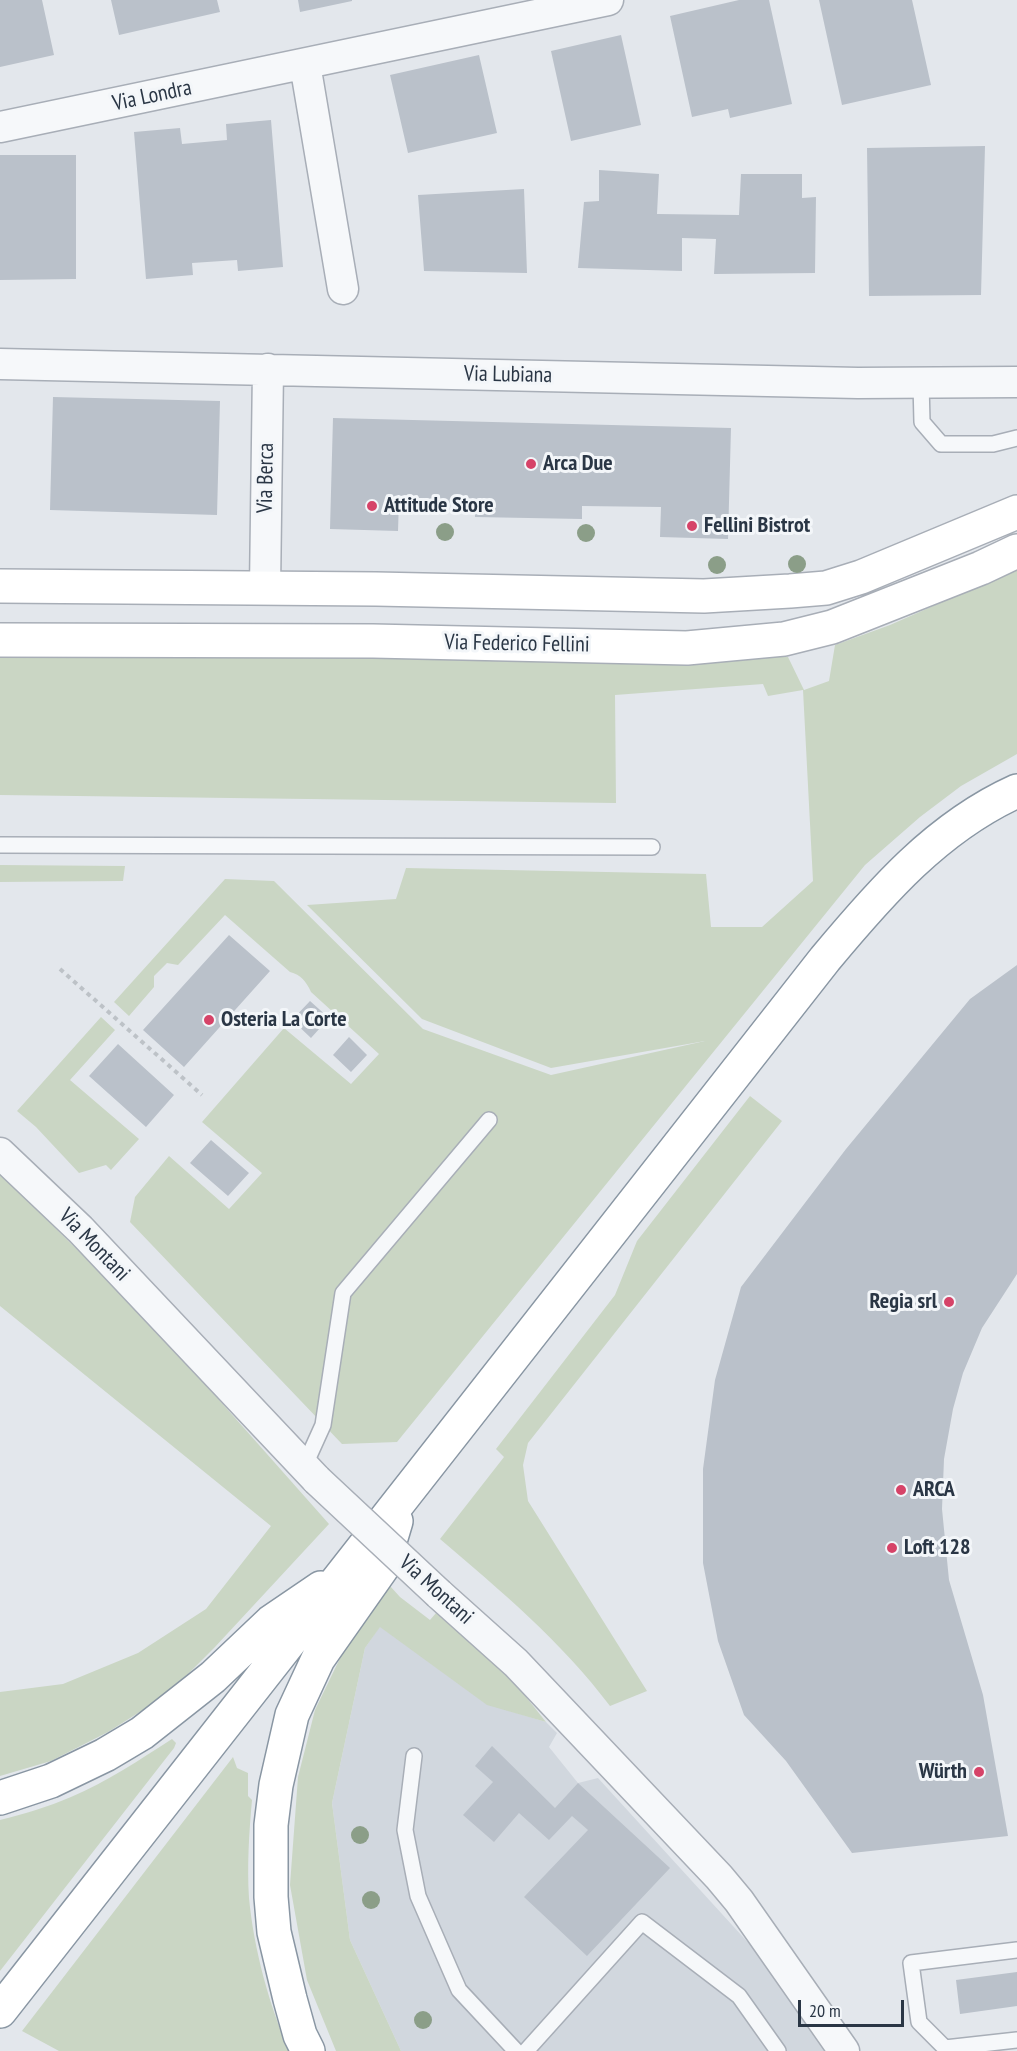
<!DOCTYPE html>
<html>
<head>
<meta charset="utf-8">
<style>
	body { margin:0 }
	#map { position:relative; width:1017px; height:2051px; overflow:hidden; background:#e3e7ec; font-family:"PT Sans Narrow",sans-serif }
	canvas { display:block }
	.scale { position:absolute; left:798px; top:2000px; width:106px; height:27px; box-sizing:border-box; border:3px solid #2a3645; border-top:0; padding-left:8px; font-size:18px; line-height:21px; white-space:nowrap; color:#2a3645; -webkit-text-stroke:4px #f3f6f9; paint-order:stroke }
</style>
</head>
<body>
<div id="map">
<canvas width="1017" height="2051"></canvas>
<div class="scale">20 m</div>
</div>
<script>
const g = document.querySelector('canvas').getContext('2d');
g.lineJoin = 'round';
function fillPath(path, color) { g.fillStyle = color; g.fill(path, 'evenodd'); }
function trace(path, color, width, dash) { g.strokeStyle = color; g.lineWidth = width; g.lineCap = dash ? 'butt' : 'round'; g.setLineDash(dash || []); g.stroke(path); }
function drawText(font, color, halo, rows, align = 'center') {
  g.font = font + ' "PT Sans Narrow",sans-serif'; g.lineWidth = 6; g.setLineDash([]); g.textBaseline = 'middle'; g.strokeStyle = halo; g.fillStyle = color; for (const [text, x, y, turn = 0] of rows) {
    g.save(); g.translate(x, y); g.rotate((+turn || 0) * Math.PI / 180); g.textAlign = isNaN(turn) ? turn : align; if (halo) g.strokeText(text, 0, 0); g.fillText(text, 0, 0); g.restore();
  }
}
const built = new Path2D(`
	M380 1626 487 1704 546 1722 557 1733 549 1747 578 1783 598 1778 753 1948 825 2051H401L350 1940 332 1803 365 1648Z`);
const green = new Path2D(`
	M1017 569V754L961 786 920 817 865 865 397 1442 342 1444 130 1222 135 1197 169 1156 229 1209 262 1173 202 1122 284 1028 351 1084 379 1054 311 992C306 981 301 975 290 972L225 915 178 965 167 963 154 976V987L129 1016 114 1002 225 879 274 881 423 1029 551 1075 705 1041 551 1068 422 1019 307 905 396 899 406 868 706 874 711 927H762L813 881 803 690 768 696 763 684 615 695 616 803 0 795V656L788 657 804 690 829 681 835 645 890 625Z
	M0 865 125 866 123 881 0 882Z
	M101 1017 115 1030 70 1080 139 1139 111 1170 106 1165 79 1173 36 1127 17 1111Z
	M750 1096 782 1121 528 1443 523 1465 528 1501 647 1691 610 1706C562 1642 501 1591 440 1539L504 1457 496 1449 615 1295 637 1241Z
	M0 1173 150 1322 329 1524 215 1647 187 1675 146 1708 108 1732 51 1761 0 1776V1692L63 1684 138 1653 206 1609 271 1526 0 1306Z
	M390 1586 400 1597 430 1620 436 1613 511 1678 546 1722 487 1705 380 1627 365 1648 332 1803 350 1940 401 2051H336L307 1980 290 1885 298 1777 315 1710 343 1652Z
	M172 1739 176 1743 174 1748 0 1971V1820C24 1814 48 1807 71 1797 107 1782 139 1760 172 1739Z
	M233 1757 237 1768 248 1773V1796L252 1800C249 1833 247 1866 249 1898 254 1950 269 2004 289 2051H59L22 2031Z`);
const building = new Path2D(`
	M0 0H42L54 55 0 67Z
	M111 0H217L220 12 119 35Z
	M298 0H352V1L300 12Z
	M739 0H769L792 104 730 118 728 109 692 117 670 16Z
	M819 0H912L931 85 842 105Z
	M621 35 641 125 571 141 551 51Z
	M479 55 497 133 408 153 390 75Z
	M271 120 283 267 238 271 237 260 192 263 193 275 146 279 134 132 180 128 182 144 227 140 226 124Z
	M985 146 981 295 869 296 867 148Z
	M0 155H76V279L0 280Z
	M599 170 659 174 657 214 739 215 741 174H802V198L816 197 815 273 714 274 716 239 682 238V271L578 268 584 202 599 201Z
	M524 189 527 273 424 271 418 195Z
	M53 397 220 401 217 515 50 510Z
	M333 418 731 428 728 539 660 537 661 507 582 506V519L475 517V504L399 500 398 531 330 529Z
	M229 935 270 971 184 1067 143 1030Z
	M1017 965V1274L982 1328 963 1373 953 1409 944 1459 942 1509 949 1580 983 1695 1008 1836 852 1853 786 1761 744 1715 718 1641 703 1563V1469L715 1380 741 1287 846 1149 970 999Z
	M310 1001 329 1018 311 1038 292 1020Z
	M349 1037 367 1055 351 1072 333 1055Z
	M118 1044 174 1095 146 1127 89 1076Z
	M211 1140 249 1173 228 1196 190 1163Z
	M492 1746 555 1808 578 1783 670 1868 587 1956 524 1897 588 1830 572 1816 549 1840 519 1813 494 1842 463 1815 493 1782 475 1766Z
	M1017 1972V2006L960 2014 956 1980Z`);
const path = new Path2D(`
	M60 969 202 1095`);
const lane = new Path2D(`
	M921 383 922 422 941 444H993L1017 438
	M0 845 652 847
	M304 1467 323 1425 343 1293 489 1120
	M414 1756 405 1830 418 1896 459 1990 516 2051
	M1017 1950 911 1963 919 2022 945 2048 1017 2040
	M526 2051 642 1922 739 1996 778 2051`);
const street = new Path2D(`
	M305 64 343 289
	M0 127 608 0
	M0 364 858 383 1017 382
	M265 588 268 369
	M0 1153 80 1229 317 1480
	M439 1594 516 1663 719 1877 739 1901 844 2051`);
const secondary = new Path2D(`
	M0 586 376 589 704 596 790 591 826 588 861 577 1017 512
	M0 640 373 641 687 648 784 639 832 627 981 568 1017 551`);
const highway = new Path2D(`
	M0 1798 51 1781 105 1755 142 1733 213 1677 271 1622 321 1588
	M0 2011 825 959C880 893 937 827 1017 791
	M308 2051 300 2035 290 1999 274 1932 271 1897V1825L276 1785 292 1715 318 1659 382 1568 396 1521`);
const streetBridge = new Path2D(`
	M317 1480 439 1594`);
const trees = [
	[445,532],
	[586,533],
	[797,564],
	[717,565],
	[360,1835],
	[371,1900],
	[423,2020]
];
const markers = [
	[531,464,6,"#d64368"],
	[372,506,6,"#d64368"],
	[692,526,6,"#d64368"],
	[209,1020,6,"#d64368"],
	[949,1302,6,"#d64368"],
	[901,1490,6,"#d64368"],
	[892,1548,6,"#d64368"],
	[979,1772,6,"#d64368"]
];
const streetNames = [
	["Via Londra",152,96,-12],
	["Via Lubiana",508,375,1],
	["Via Berca",266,478,-89],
	["Via Federico Fellini",517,644,1],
	["Via Montani",94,1245,46],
	["Via Montani",436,1590,42]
];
const poiNames = [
	["Arca Due",543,464],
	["Attitude Store",384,506],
	["Fellini Bistrot",704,526],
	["Osteria La Corte",221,1020],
	["Regia srl",937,1302,"right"],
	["ARCA",913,1490],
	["Loft 128",904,1548],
	["Würth",967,1772,"right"]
];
fillPath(built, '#d1d7de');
fillPath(green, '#cad6c4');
fillPath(building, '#bac1ca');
trace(lane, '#a8aeb7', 18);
trace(street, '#a8aeb7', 33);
trace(secondary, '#a8aeb7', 36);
trace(highway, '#8996a3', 36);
trace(path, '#bdc2c7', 4, [4.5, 4.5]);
trace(lane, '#f6f8fa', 15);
trace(street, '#f6f8fa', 30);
trace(secondary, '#fff', 33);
trace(highway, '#fff', 33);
trace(streetBridge, '#a8aeb7', 33, []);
trace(streetBridge, '#f6f8fa', 30);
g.fillStyle = '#8b9e88';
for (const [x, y] of trees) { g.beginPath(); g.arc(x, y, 9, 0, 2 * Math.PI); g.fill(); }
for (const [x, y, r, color] of markers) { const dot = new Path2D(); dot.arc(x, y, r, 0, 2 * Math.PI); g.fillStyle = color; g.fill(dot); trace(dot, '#f3f6f9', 2); }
drawText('22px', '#2a3645', '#f3f6f9', streetNames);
drawText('bold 22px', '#2a3645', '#f3f6f9', poiNames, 'left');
</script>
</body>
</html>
